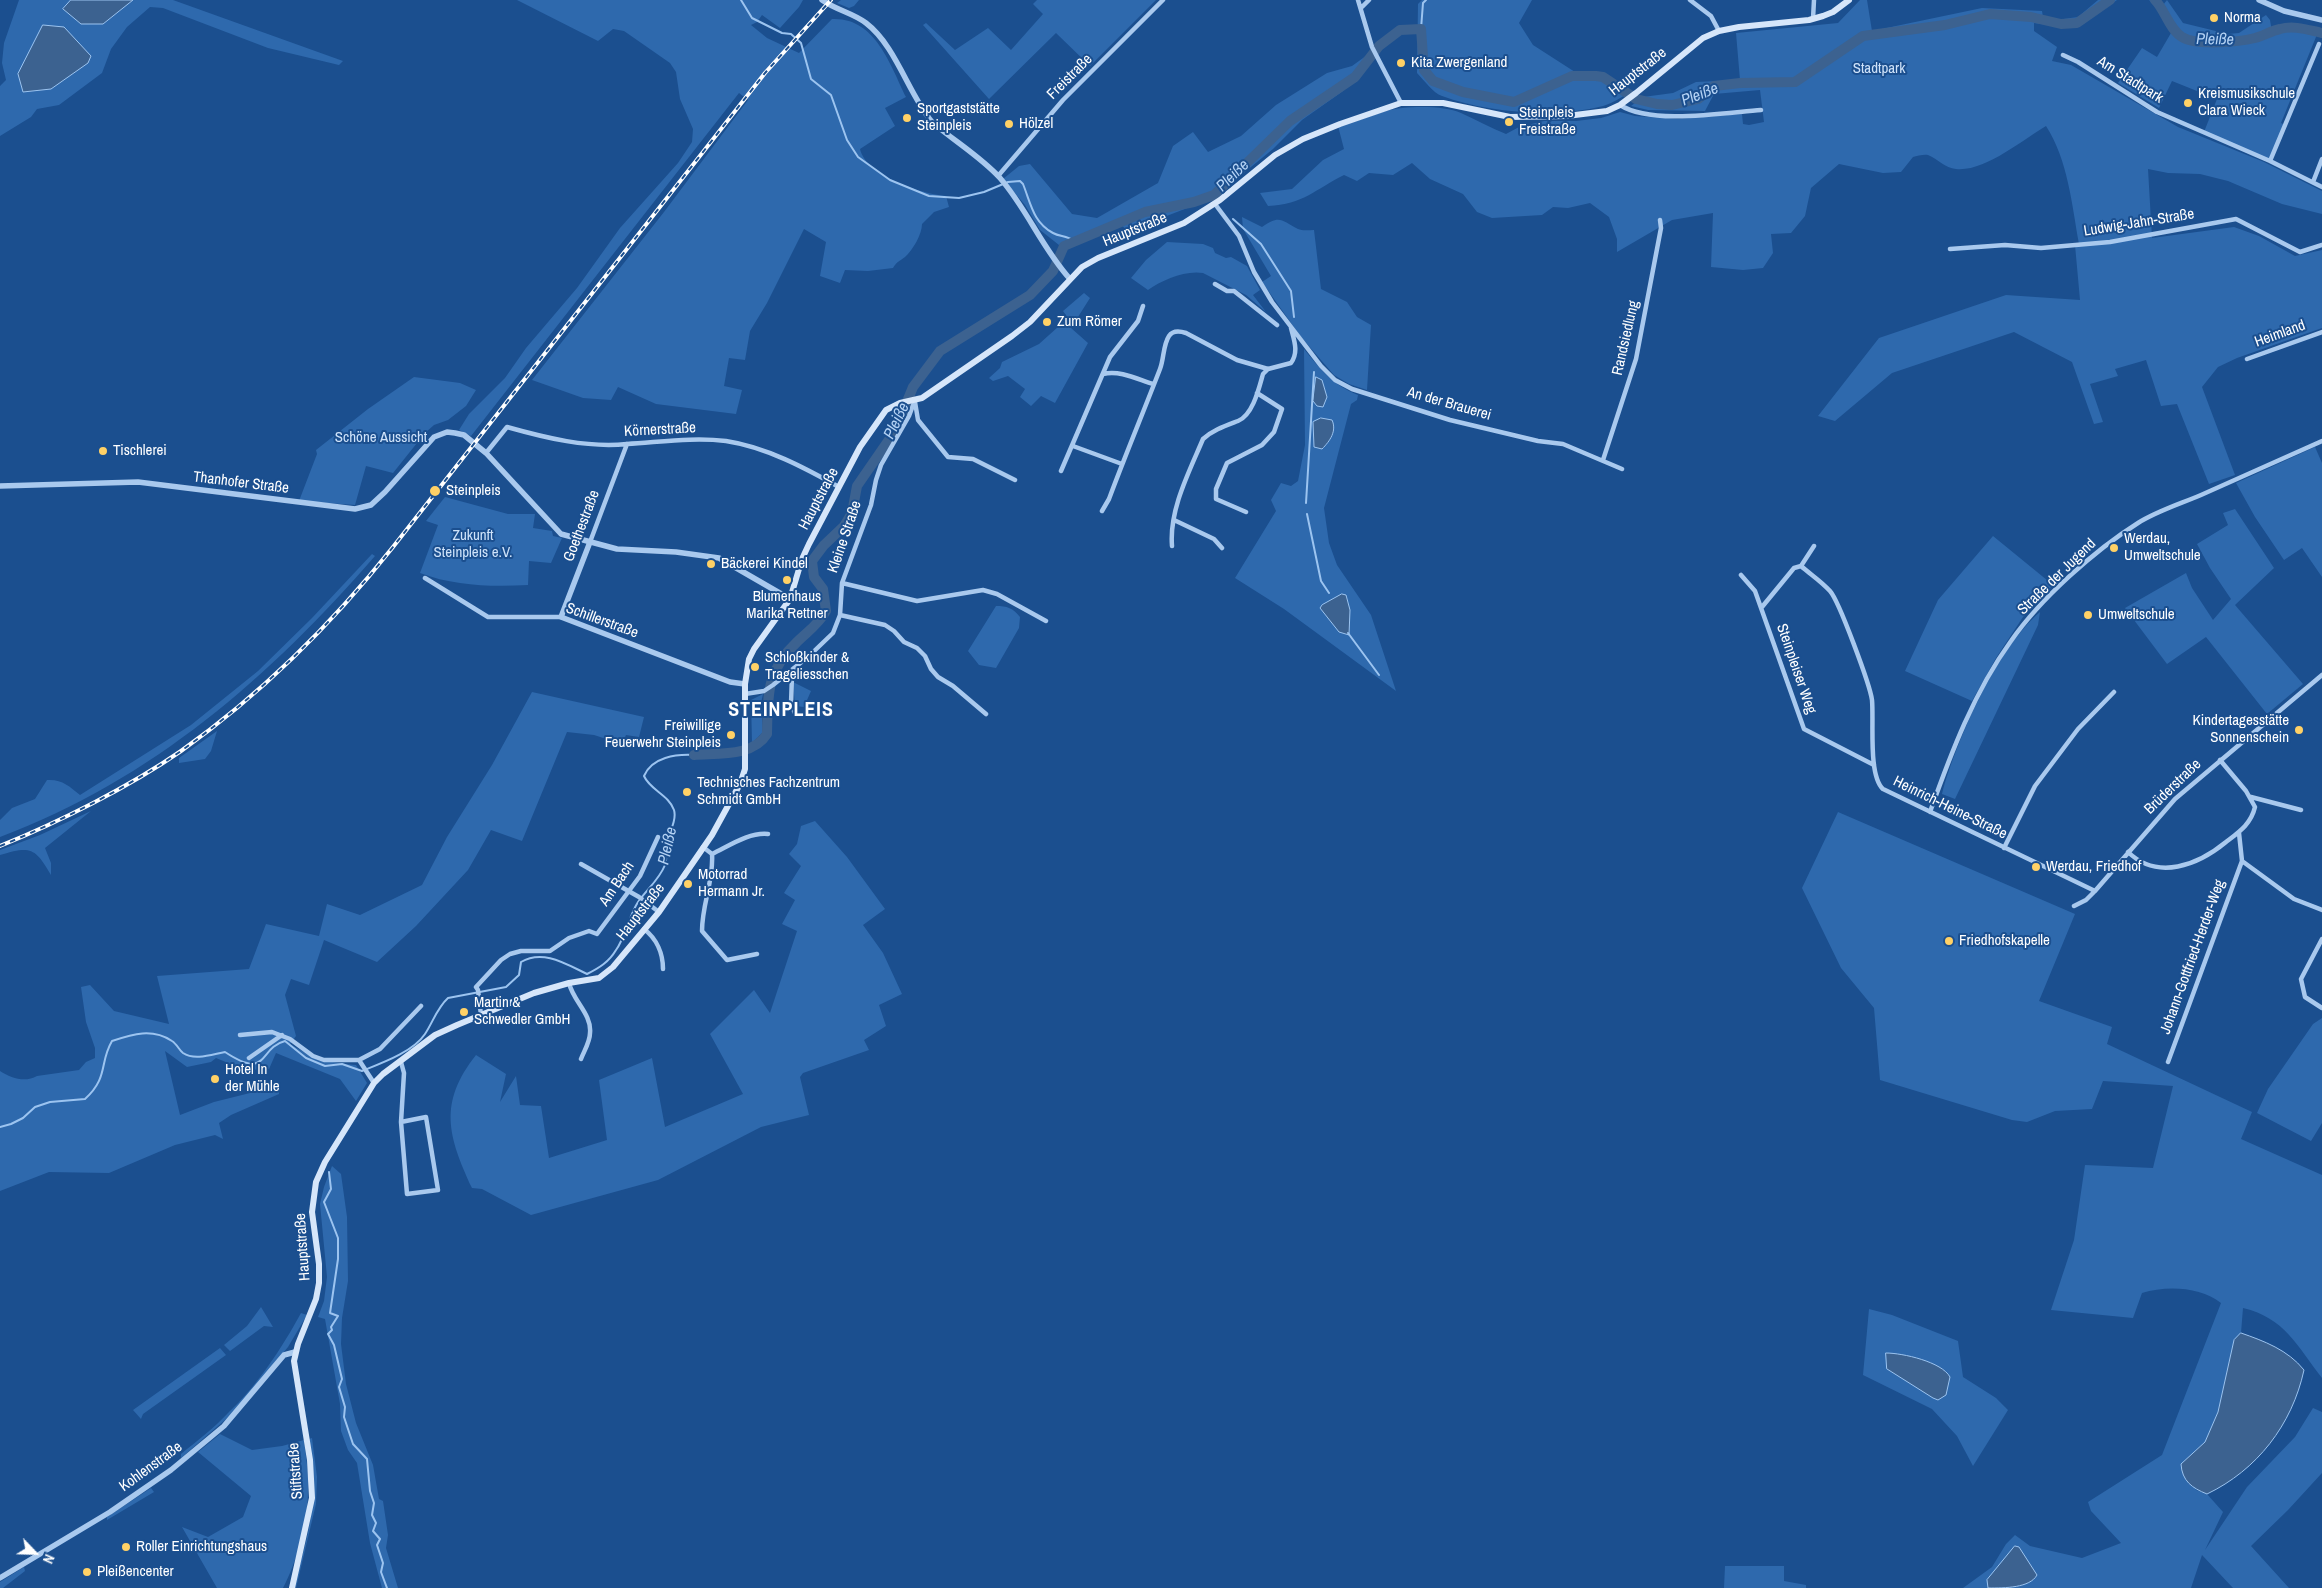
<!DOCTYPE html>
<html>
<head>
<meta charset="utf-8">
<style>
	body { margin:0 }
	#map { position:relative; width:2322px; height:1588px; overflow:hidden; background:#1b4f8f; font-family:"Archivo Narrow",sans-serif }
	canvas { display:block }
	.north { position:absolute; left:10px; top:1528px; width:50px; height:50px; -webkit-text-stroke:4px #1b4f8f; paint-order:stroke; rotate:114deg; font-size:14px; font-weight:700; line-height:20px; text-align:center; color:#fff }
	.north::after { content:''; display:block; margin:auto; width:18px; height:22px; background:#fff; clip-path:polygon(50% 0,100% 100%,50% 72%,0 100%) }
</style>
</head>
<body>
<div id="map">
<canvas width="2322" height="1588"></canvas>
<div class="north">N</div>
</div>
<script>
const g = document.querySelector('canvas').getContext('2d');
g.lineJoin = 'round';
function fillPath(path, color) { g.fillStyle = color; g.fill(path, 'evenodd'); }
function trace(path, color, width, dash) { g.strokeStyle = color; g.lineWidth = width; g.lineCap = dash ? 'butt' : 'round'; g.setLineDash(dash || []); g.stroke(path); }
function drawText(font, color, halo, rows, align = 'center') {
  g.font = font + ' "Archivo Narrow",sans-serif'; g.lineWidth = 4; g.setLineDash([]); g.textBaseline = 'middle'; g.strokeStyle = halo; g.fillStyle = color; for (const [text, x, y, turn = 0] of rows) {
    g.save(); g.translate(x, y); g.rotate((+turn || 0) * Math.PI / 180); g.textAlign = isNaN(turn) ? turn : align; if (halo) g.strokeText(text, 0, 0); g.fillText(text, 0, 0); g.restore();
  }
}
const green = new Path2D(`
	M19 0H71L63 9 81 24H103L133 0H173L343 61 339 65 268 48 163 8 150 7 127 27 111 49 102 73 59 105 37 109 31 117 0 136V86L6 80 2 63 4 43Z
	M517 0H803L799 7 780 28 762 15 757 22 751 25 767 38 799 53 832 19C875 17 890 64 906 97L885 108 895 126 860 149C866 176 922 194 946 196L949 207 934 212 922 224C922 234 913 250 905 257 900 261 897 261 893 268L868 271 845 270 840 283 820 276 826 242 804 229 767 303 750 331 745 360 729 358 724 386 742 390 736 414 656 404 618 387 611 400 583 398 532 380 664 212 748 100 739 93 471 436 459 430 469 414 505 378 526 348 577 288 620 228 678 163 692 142 693 129 680 99 676 72 670 63 624 31 613 29 598 41Z
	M841 0H859L854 6 849 8 837 3Z
	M1037 0H1156L1090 66 1056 33 989 99 923 25 926 23 955 50 988 28 1011 50 1043 14 1033 4Z
	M1422 0H1532L1519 23 1533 45 1575 72 1604 75 1630 92C1622 97 1613 103 1603 106 1557 118 1487 113 1442 96 1433 93 1424 80 1417 73L1418 4Z
	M1860 0H1867L1872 31 1982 8 2042 11 2043 17 2056 20 2078 17 2098 0H2117L2082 25 2054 26 2034 23V31L2057 47 2052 61 2071 65 2178 127 2264 162 2322 191V214L2282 204 2228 181 2200 174 2168 173 2148 169 2152 238 2234 227 2259 236 2295 256 2322 250V328L2237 358 2218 367 2202 387 2235 475 2209 484 2177 404 2161 406 2146 360 2115 369 2118 376 2090 384 2103 422 2094 424 2072 362 2014 332 1892 373 1835 421 1818 416 1879 338 2006 295 2080 300 2075 245 2079 244C2072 205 2068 160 2046 126 2022 140 1985 172 1956 169 1945 168 1938 159 1928 155 1924 154 1917 156 1913 157L1901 172 1883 173 1839 164 1811 188 1805 216 1791 233 1771 234 1773 253 1763 268 1743 270 1711 267 1713 213 1672 220 1617 252V239L1609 217 1590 203 1568 208 1553 207 1542 215 1492 218 1477 212 1463 194 1430 179 1412 163 1393 175 1369 173 1357 181 1344 175C1314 190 1304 204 1268 206L1260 193 1292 189 1323 160 1344 149 1338 126C1355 123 1369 116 1386 111 1405 106 1443 105 1461 113 1477 120 1491 128 1506 134L1519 127 1544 121H1576L1601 118 1620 112 1635 116 1678 119 1742 114 1743 124 1749 125 1764 122 1760 90 1714 94 1705 111 1648 110 1631 106 1643 97 1673 93 1696 82 1740 80 1736 33 1838 23Z
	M2149 0H2158L2163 5 2167 0 2183 23 2228 34 2239 33 2266 15 2270 20 2272 32C2288 26 2302 28 2318 32L2281 123 2285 125 2270 161 2204 132 2217 99 2172 81 2159 108 2118 83 2142 48 2157 57 2171 33 2164 15Z
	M1370 53 1374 60 1343 91 1302 120 1273 149 1213 198 1128 231 1120 224 1059 245 1040 230 1025 205 1003 179 1019 166 1030 164 1072 214 1097 218 1158 183 1173 146 1193 132 1208 152 1241 136 1276 105 1327 73 1352 66Z
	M1242 217 1262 227C1280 214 1282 221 1298 229 1302 231 1309 230 1314 230L1321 289 1347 302 1357 317 1371 325 1367 390 1349 384 1334 375 1301 337 1262 282 1271 276 1243 229Z
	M1167 242 1203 244 1213 248 1215 253 1226 258 1231 257 1247 266 1260 290 1253 295 1266 312 1246 295 1203 273C1185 270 1162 280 1148 290L1131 278 1146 260Z
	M1084 293 1090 298 1071 328 1088 343 1055 403 1041 396 1031 406 1020 397 1025 389 1008 376 993 381 989 378 1000 368 1002 362 1039 344 1068 318 1063 311Z
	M1304 349C1320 369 1333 385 1358 395L1357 400 1351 404 1324 508 1329 543 1337 565 1371 615 1396 691 1284 609 1235 578 1276 511 1271 500 1281 483 1291 486 1298 481 1305 445Z
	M414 377 460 383 476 390 466 406 448 420 434 425 425 433 393 473 366 466 355 505 299 501 317 454 316 450 368 409Z
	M2315 447 2322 463V577L2302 548 2284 560 2255 517 2236 483Z
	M445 497 508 514H535L533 528 552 531 553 536 562 538 551 563 529 561 528 585C492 587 454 586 420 573L438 525 426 521Z
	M2235 509 2274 568 2235 605 2303 684 2267 714 2206 637 2167 664 2125 608 2186 573 2192 588 2213 620 2231 599 2210 568 2197 544 2228 525 2223 513Z
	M1993 536 2053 585 2023 617 1996 658 1972 701 1905 671 1938 600Z
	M372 554 375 556C270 677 152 780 0 837V820L12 808 35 799 47 780C62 779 69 786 80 795L191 725 258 671 312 618Z
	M996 606C1007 606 1013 608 1020 617L1019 628 996 668 979 665 968 651Z
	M2040 612 2038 625 1955 799 1942 794C1956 741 1997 648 2040 612Z
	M793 682 811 691 804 707 795 706Z
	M532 692 644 717 639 737 626 735 622 744 594 735 567 732 522 841 491 830 468 870 416 926 377 962 324 940 309 985 291 979 285 995 296 1036 290 1044C316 1060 326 1062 356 1065L367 1083 356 1101 340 1079 276 1053 269 1069 245 1070 216 1058 211 1062 187 1067 165 1051 180 1115 214 1102 278 1086 279 1094 231 1115 219 1123 223 1139 215 1135 175 1145 109 1173 49 1172 0 1191V1071C11 1078 25 1083 37 1076L79 1070 86 1062 95 1058V1048L86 1022 81 987 90 985 114 1011 169 1024 157 976 249 969 266 924 319 936 327 904 360 915 422 885 447 837 492 765Z
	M763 694 761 703 763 732 752 743 751 700Z
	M217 731 211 751 205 759 179 763V758Z
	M91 811 45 848 51 863V875C35 847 30 846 0 855V850L40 835Z
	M1838 812 2075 914 2039 1001 2112 1027 2107 1044 2252 1112 2241 1139 2322 1175V1378C2297 1346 2285 1318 2243 1308L2241 1333 2234 1340 2218 1412 2205 1442 2181 1464 2196 1490 2207 1494 2223 1512 2205 1550 2247 1487 2295 1437 2313 1408 2322 1412V1473L2288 1510 2251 1546 2289 1588H2233L2202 1555 2191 1588H1963L1992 1567 2006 1544 2015 1535 2030 1546 2082 1558 2121 1543 2091 1511 2088 1502 2162 1455 2221 1303C2201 1287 2167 1285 2142 1293L2133 1318 2051 1310 2074 1240 2085 1165 2153 1168 2173 1086 2103 1081 2092 1109 2055 1111 2027 1122 2012 1120 1880 1080 1874 1008 1841 968 1802 888Z
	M815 821 847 857 885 909 863 925 883 953 902 994 879 1005 886 1026 864 1040 869 1050 803 1073 800 1077 809 1115 761 1127 658 1180 531 1215 482 1189 472 1188C448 1136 438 1103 476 1055L506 1074 500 1102 516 1076 520 1105 541 1106 549 1158 607 1140 599 1080 652 1058 665 1127 743 1094 710 1034 754 990 770 1013 797 931 782 924 795 900 784 893 801 866 789 854 797 844 801 826Z
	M2322 1018V1123L2311 1141 2257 1113 2268 1089 2313 1024Z
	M332 1166 341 1174 347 1217 348 1281 342 1318 341 1344 346 1384 356 1423 373 1465 379 1499 383 1501 388 1535 386 1548 398 1588H382L370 1543 357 1463 348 1450 341 1431 340 1404 325 1319 318 1317 324 1301 327 1277 320 1204 324 1187Z
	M261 1307 273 1327 264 1326 230 1351 224 1345 247 1326Z
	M1869 1309 1892 1315 1958 1341 1963 1377 1996 1398 2008 1410 1973 1466 1957 1436 1932 1409 1863 1375Z
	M301 1313 307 1315 288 1347 232 1414 181 1458V1454C197 1441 214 1428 228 1413 257 1386 282 1348 301 1313Z
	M220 1348 226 1355 143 1414 141 1419 133 1410Z
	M220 1434 252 1450 282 1446 304 1440C306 1457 309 1474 308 1491 308 1521 297 1562 283 1588H217L182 1527 208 1537 243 1517 251 1496 198 1452Z
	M312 1438 317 1477 316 1504 296 1588H292C311 1534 318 1496 309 1439Z
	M151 1488 154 1492 107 1520V1517Z
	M1725 1566H1784V1581L1806 1585V1588H1724Z
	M24 1567 25 1571 3 1588H0V1582Z`);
const water = new Path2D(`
	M71 0H133L103 24H81L63 9Z
	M43 25 64 27 91 56 88 63 51 89 23 92 18 74Z
	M1316 377 1322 380 1327 397 1323 407 1317 406 1313 401Z
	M1321 418 1332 420C1337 431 1330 441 1322 449L1314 447 1313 422Z
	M1342 594 1346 595 1350 610 1349 635 1339 632 1320 608 1322 605Z
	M2241 1333C2264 1341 2288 1350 2304 1370 2292 1425 2257 1470 2207 1494 2192 1488 2182 1481 2181 1464L2205 1442 2218 1412 2234 1340Z
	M1886 1353C1903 1353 1942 1362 1950 1377L1946 1395 1938 1400 1933 1398 1887 1369Z
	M2015 1546 2019 1547 2037 1575C2030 1588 2005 1588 1988 1588L1987 1580Z`);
const stream = new Path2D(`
	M741 0 752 18 782 33 791 34 801 43 811 79 831 95 847 140 858 157 890 180 929 196 959 198 984 192 1008 182 1020 181 1023 184C1031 204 1033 222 1053 233 1060 237 1067 235 1074 241
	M1421 29 1423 3 1426 0
	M1233 219 1261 244 1291 291 1294 317
	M1306 503 1314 372
	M1307 514 1321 581 1329 593
	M1348 633 1379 675
	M0 1127 11 1124 23 1118 35 1107 50 1102 85 1099C109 1077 99 1063 112 1041 133 1034 152 1028 172 1041 177 1044 179 1050 183 1053 195 1061 213 1054 225 1052 269 1081 258 1048 285 1041L306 1058 325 1066 342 1064 362 1071C382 1063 413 1052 425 1034 433 1022 437 1008 448 998L506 987 519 975 521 962C543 949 566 964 587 974 599 968 609 962 616 950 625 938 629 916 638 902 647 889 659 880 665 865 668 858 665 850 666 843 669 833 677 820 674 810 669 795 650 790 644 776 652 757 676 754 694 755
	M329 1172 331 1189 324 1202 338 1238V1259L330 1313 338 1316 331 1327 332 1330 328 1334 334 1345 342 1379 339 1387 345 1407 344 1417 353 1444 367 1459 370 1491 374 1503 372 1515 376 1523 373 1531 380 1539 377 1545 383 1563 381 1572 387 1588`);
const river = new Path2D(`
	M2155 0C2165 10 2169 29 2182 37 2196 46 2239 42 2255 38 2263 36 2271 31 2280 29 2294 25 2308 30 2322 33
	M694 755C718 753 753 757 767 734 768 695 766 671 797 642 807 632 819 624 826 611L823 589 814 577 812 561 824 545 844 526 852 513 857 486 895 431 913 387 940 351 1030 295 1053 271 1064 246 1145 212 1194 202 1214 195 1290 121 1355 77 1379 46 1400 30 1421 29 1424 70 1433 81 1463 92 1514 102 1572 76H1596L1603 77 1636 99 1657 104 1672 105 1698 99 1714 86 1740 83 1795 82 1863 36 1945 25 1990 14 2031 17 2061 24 2077 23 2110 0`);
const minor = new Path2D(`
	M1358 0 1372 47 1401 103
	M1690 0 1711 16 1719 31
	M1362 7 1369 0
	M1813 19 1814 0
	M2063 55 2078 62 2157 112 2270 161 2322 187
	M1620 105C1651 125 1723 113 1761 110
	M2270 161 2319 44
	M998 176 1063 100 1163 0
	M2313 182 2322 159
	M1215 204 1239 236 1254 272 1272 302 1321 366 1335 380 1352 389 1450 420 1538 441 1563 444 1622 469
	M1950 249 2005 245 2041 248 2110 242 2236 219 2300 252 2322 245
	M1215 284 1227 291H1234L1277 325
	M2247 359 2322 332
	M1103 374C1120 370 1137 379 1153 384
	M915 402 918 420 948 457 973 459 1015 480
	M1073 446 1122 464
	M486 453 507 427C546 438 587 448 627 444 661 442 693 437 726 441 766 447 805 468 839 487
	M1603 460 1636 359 1661 228 1660 220
	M1061 471 1110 357 1138 321 1143 306
	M1102 511 1109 499C1125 456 1143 413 1160 369 1164 359 1163 345 1169 336 1173 330 1180 331 1186 333L1237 360 1268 369 1291 363C1299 352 1294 340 1291 328
	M1246 512 1216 499V489L1227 463 1262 445 1274 432 1282 409 1257 393
	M1174 520 1214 539 1222 548
	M590 542 627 444
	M1172 546C1169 510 1189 472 1203 439 1213 430 1225 426 1238 421 1253 415 1259 388 1263 374L1268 369
	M1801 566C1810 574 1821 581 1830 591 1839 601 1870 685 1872 700 1874 722 1868 775 1883 789L2095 891
	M1741 575 1755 591 1804 729 1874 765
	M425 578 488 617H561
	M842 583 917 601 983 590 997 594 1046 621
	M1762 607 1794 568 1801 566 1814 546
	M840 615 885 625 894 631 904 642 917 648 925 656 931 669 938 677 953 686 986 714
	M790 672 792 675 791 704 795 713
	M745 694 764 691 773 685 809 656 833 633 840 615 842 583 871 505 876 480 881 465 909 416 915 400
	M2251 797 2301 810
	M1930 812C1951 753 1974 692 2011 641 2040 599 2095 550 2138 523 2157 511 2180 504 2201 495 2241 477 2282 459 2322 441
	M2239 833 2242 861 2294 899 2322 910
	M703 847 712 854C714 880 702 904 702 931L727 960 757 954
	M2004 848 2035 786 2078 729 2114 692
	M2128 852C2158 881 2198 865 2226 842 2239 832 2251 824 2255 807L2246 791 2220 760
	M712 854C729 846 749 832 768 834
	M581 864 639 897 659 912
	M2074 906 2086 900 2095 891 2175 799 2322 675
	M644 929C657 939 663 954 663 969
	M2322 939 2301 979 2305 997 2322 1008
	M569 983C573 1001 592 1014 590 1033 590 1042 584 1051 581 1059
	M481 1015 478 990 476 987 501 960 510 954 521 951H550L569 938 589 931 597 934 640 876 658 837
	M240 1035 272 1032 290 1039 313 1056 324 1060H359L374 1083
	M249 1058 282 1035
	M359 1060 380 1049 421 1006
	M401 1062 404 1073 401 1122 407 1194 438 1190 426 1117 401 1122
	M2168 1062 2242 861`);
const tertiary = new Path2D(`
	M822 0C836 10 853 13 866 23 896 46 908 93 932 122 954 141 981 157 1000 178 1027 209 1042 248 1070 279
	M2259 0 2284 11 2322 20
	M0 486 138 482 355 509 371 505 385 492 434 437 447 432 455 433 464 435 486 453 561 534 617 549 676 552 719 558 790 599
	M590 542 561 617 730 682 745 684
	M0 1578 110 1512 171 1470 224 1426 284 1355 295 1352`);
const secondary = new Path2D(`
	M292 1588 312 1498 310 1460 294 1361 298 1344 316 1299 319 1283V1264L312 1212 316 1182 325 1162 374 1083 383 1074 435 1035 457 1025 534 993 569 983 599 978 613 967 659 912 712 835 740 784 745 769V684L749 659 754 649 790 599 802 559 809 544 860 447 886 410 900 403 922 398 1012 336 1030 322 1082 267 1098 258 1184 223 1220 200 1275 155 1303 139 1340 124 1401 103H1443L1510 117 1567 116 1607 111 1620 105 1636 93 1703 38 1719 31 1739 27 1809 20 1823 16 1833 12 1849 0`);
const rail = new Path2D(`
	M0 846C59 822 129 787 181 751 261 694 332 624 393 547L765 73 831 0`);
const markers = [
	[2214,18,5,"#ffd166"],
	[1401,63,5,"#ffd166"],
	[2188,103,5,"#ffd166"],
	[907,118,5,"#ffd166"],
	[1509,122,5,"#ffd166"],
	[1009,124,5,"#ffd166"],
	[1047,322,5,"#ffd166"],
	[103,451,5,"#ffd166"],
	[435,491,6,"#ffd166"],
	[2114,548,5,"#ffd166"],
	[711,564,5,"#ffd166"],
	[787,580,5,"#ffd166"],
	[2088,615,5,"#ffd166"],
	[755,667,5,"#ffd166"],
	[2299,730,5,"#ffd166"],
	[731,735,5,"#ffd166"],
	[687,792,5,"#ffd166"],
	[2036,867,5,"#ffd166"],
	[688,884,5,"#ffd166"],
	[1949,941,5,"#ffd166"],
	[464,1012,5,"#ffd166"],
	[215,1079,5,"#ffd166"],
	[126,1547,5,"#ffd166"],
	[87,1572,5,"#ffd166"]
];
const poiNames = [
	["Norma",2224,18],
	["Kita Zwergenland",1411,63],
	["Kreismusikschule",2198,94],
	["Clara Wieck",2198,111],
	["Sportgaststätte",917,109],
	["Steinpleis",917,126],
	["Steinpleis",1519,113],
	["Freistraße",1519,130],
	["Hölzel",1019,124],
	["Zum Römer",1057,322],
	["Tischlerei",113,451],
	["Steinpleis",446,491],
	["Werdau,",2124,539],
	["Umweltschule",2124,556],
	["Bäckerei Kindel",721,564],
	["Blumenhaus",787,597,"center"],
	["Marika Rettner",787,614,"center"],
	["Umweltschule",2098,615],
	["Schloßkinder &",765,658],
	["Trageliesschen",765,675],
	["Kindertagesstätte",2289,721,"right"],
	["Sonnenschein",2289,738,"right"],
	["Freiwillige",721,726,"right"],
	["Feuerwehr Steinpleis",721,743,"right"],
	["Technisches Fachzentrum",697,783],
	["Schmidt GmbH",697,800],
	["Werdau, Friedhof",2046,867],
	["Motorrad",698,875],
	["Hermann Jr.",698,892],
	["Friedhofskapelle",1959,941],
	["Martin &",474,1003],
	["Schwedler GmbH",474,1020],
	["Hotel In",225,1070],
	["der Mühle",225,1087],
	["Roller Einrichtungshaus",136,1547],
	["Pleißencenter",97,1572]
];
const parkNames = [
	["Stadtpark",1879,69],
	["Schöne Aussicht",381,438],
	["Zukunft",473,536],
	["Steinpleis e.V.",473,553]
];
const streetNames = [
	["Hauptstraße",1638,72,-38],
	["Freistraße",1070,77,-45],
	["Am Stadtpark",2130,80,32],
	["Ludwig-Jahn-Straße",2139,223,-9],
	["Hauptstraße",1135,230,-22],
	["Heimland",2280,334,-20],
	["Randsiedlung",1626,338,-77],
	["An der Brauerei",1449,404,16],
	["Körnerstraße",660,430,-3],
	["Thanhofer Straße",241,483,7],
	["Hauptstraße",819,499,-62],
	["Goethestraße",582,526,-69],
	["Kleine Straße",845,537,-71],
	["Straße der Jugend",2057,577,-44],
	["Schillerstraße",602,621,20],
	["Steinpleiser Weg",1796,669,71],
	["Brüderstraße",2173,787,-44],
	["Heinrich-Heine-Straße",1950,808,26],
	["Am Bach",617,884,-56],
	["Hauptstraße",641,912,-52],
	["Johann-Gottfried-Herder-Weg",2193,957,-70],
	["Hauptstraße",303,1247,-94],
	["Kohlenstraße",151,1467,-36],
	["Stiftstraße",296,1471,-94]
];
const waterNames = [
	["Pleiße",2215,40,1],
	["Pleiße",1700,95,-21],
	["Pleiße",1233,176,-44],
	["Pleiße",897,421,-64],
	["Pleiße",668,846,-77]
];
const districtNames = [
	["STEINPLEIS",781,711]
];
fillPath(green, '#2e69ad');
fillPath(water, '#3c6290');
trace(water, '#9cc4f0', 1);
trace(stream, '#9cc4f0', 2);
trace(river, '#3c6290', 10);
trace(minor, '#a9c9ee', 4.5);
trace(tertiary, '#a9c9ee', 5.5);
trace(secondary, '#d6e6fa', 6);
trace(rail, '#fff', 4);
trace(rail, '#1b4f8f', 2, [5.5]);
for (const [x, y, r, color] of markers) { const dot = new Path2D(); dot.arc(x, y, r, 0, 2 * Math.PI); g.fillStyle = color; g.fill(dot); trace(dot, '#1b4f8f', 2); }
drawText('15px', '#fff', '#1b4f8f', poiNames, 'left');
drawText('15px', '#cfe3fa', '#1b4f8f', parkNames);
drawText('15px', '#fff', '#1b4f8f', streetNames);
drawText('italic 16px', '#b5d3f5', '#1b4f8f', waterNames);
g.letterSpacing = '1px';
drawText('bold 20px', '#fff', '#1b4f8f', districtNames);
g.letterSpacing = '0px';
</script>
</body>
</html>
